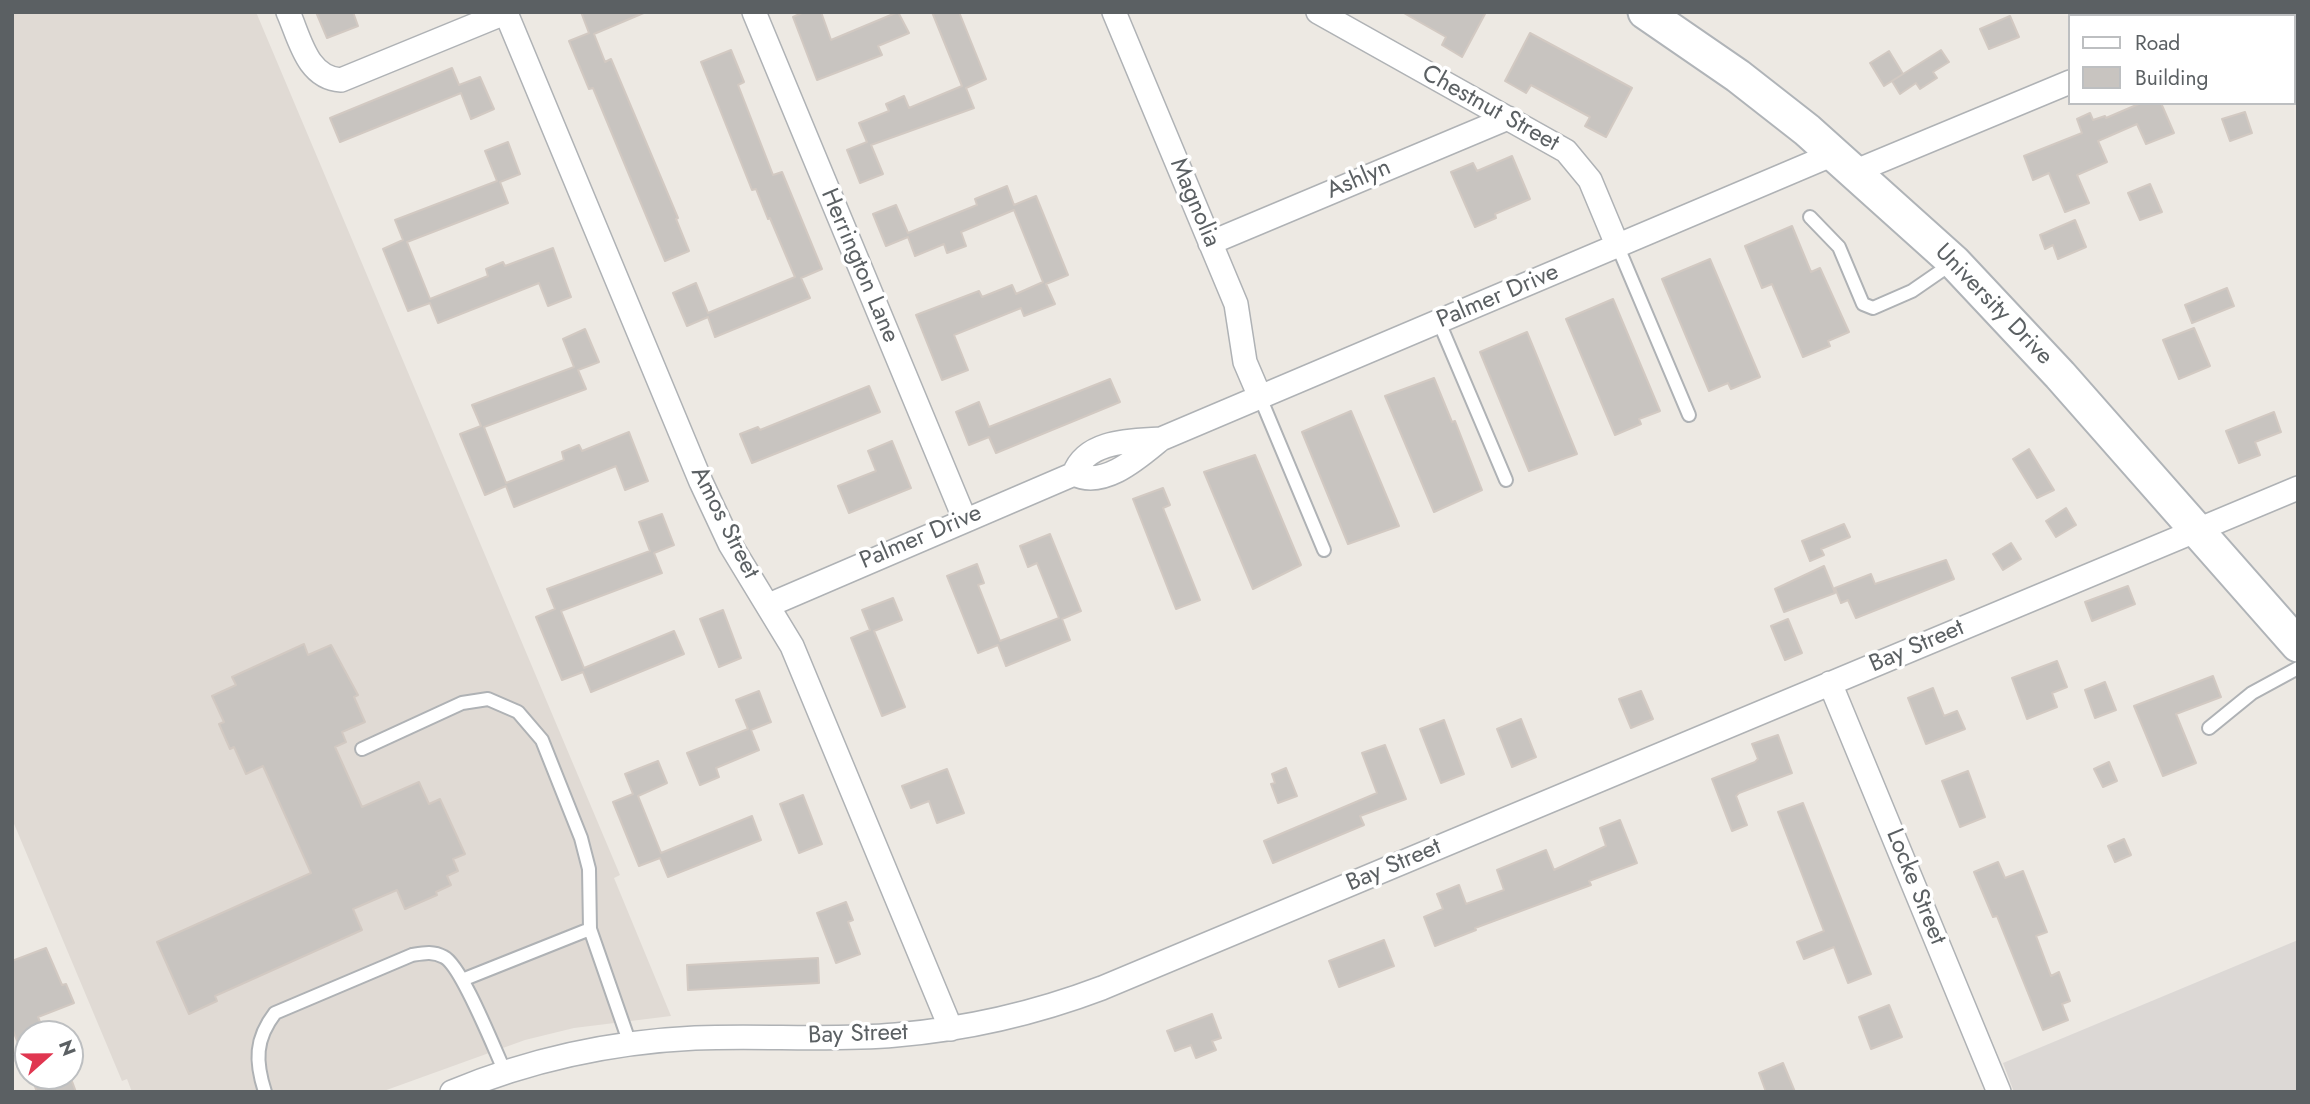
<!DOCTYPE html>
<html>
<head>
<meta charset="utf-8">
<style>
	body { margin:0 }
	#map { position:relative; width:2310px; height:1104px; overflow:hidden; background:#ede9e3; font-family:Jost,sans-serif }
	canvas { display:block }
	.frame { position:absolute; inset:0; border:14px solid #5b6063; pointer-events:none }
	.legend { position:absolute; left:2068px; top:14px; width:228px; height:91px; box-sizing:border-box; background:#fff; border:2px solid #bdbfc1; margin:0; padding:9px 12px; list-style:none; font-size:21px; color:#5b6063 }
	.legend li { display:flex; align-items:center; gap:14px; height:35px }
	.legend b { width:35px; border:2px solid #bdbfc1 }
	.north { position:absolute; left:14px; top:1020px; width:70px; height:70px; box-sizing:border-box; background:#fff; border:2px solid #bdbfc1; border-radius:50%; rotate:69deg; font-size:19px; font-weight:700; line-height:28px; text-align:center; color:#5b6063 }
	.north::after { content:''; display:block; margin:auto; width:24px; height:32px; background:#e03650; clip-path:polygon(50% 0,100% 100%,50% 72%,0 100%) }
</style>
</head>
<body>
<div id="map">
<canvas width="2310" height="1104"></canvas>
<div class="frame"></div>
<ul class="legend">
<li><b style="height:9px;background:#fff"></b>Road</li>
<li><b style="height:19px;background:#c8c4c0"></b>Building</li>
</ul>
<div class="north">N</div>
</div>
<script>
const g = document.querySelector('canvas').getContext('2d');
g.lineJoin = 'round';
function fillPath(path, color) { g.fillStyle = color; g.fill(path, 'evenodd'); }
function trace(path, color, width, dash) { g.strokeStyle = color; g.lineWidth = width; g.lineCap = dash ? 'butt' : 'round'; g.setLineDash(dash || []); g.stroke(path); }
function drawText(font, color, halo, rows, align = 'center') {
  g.font = font + ' Jost,sans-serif'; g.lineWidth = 7; g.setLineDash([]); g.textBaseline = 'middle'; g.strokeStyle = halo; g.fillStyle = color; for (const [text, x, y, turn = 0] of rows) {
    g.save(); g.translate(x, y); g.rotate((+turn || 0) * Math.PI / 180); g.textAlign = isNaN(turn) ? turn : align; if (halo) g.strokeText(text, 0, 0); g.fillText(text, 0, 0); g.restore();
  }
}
const industrial = new Path2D(`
	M2298 940V1092H2014L2003 1063Z`);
const education = new Path2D(`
	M12 12H256L620 875 614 878 671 1016 574 1028 525 1040 381 1092H132L127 1079 122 1081 12 819Z`);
const building = new Path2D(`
	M316 12H353L358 26 327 38Z
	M581 12H646L594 34 605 62 611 59 678 218 676 219 689 251 665 261 593 88 589 89 569 41 589 33Z
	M804 12H821L831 40 898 12 909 33 878 46 882 55 817 80 793 17Z
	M932 12H959L986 79 966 88 974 108 871 145 883 174 860 183 847 150 867 142 859 123 889 111 886 104 904 96 909 108 962 86Z
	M1402 12H1486L1462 57 1442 45 1446 37Z
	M2010 16 2019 37 1989 49 1980 29Z
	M1530 33 1632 88 1606 137 1585 126 1590 117 1531 85 1526 93 1505 81Z
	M731 50 744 82 738 85 773 175 782 172 822 269 801 278 810 298 715 337 708 317 687 326 673 293 696 283 708 313 795 277 770 218 768 219 756 189 752 190 701 62Z
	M1941 50 1949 62 1933 72 1937 78 1920 89 1916 83 1900 94 1892 81Z
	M1889 51 1903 74 1884 86 1870 63Z
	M452 68 459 85 480 77 494 109 471 119 461 93 340 142 330 118Z
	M2141 103H2161L2174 133 2146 144 2137 124 2098 141 2107 162 2077 175 2089 203 2065 212 2049 173 2033 180 2024 156 2082 133 2077 119 2090 113 2093 120 2105 116 2106 118Z
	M2245 112 2252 133 2230 141 2222 119Z
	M508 142 520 174 500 182 508 203 407 242 430 299 488 276 486 269 503 262 505 266 553 248 571 297 548 306 539 283 438 323 430 303 408 311 383 249 403 240 395 220 497 181 485 151Z
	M1512 156 1530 199 1495 214 1496 218 1475 227 1451 172 1473 163 1477 171Z
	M2150 184 2162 212 2140 220 2128 193Z
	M1007 186 1014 205 1036 196 1068 275 1046 284 1055 304 1024 316 1021 308 954 335 968 370 942 380 916 315 979 291 982 297 1012 285 1016 294 1043 282 1014 210 961 232 966 246 947 253 944 244 915 256 908 237 886 246 873 214 896 205 908 233 977 205 975 199Z
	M2075 220 2086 247 2058 259 2053 245 2045 249 2040 235Z
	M1792 226 1811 272 1820 268 1849 332 1828 341 1830 346 1803 357 1772 284 1762 288 1745 246Z
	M1710 259 1760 377 1731 389 1728 383 1709 391 1662 279Z
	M2227 288 2234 306 2192 323 2185 305Z
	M1613 299 1660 411 1639 419 1641 424 1615 435 1566 319Z
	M2194 328 2210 366 2179 379 2163 340Z
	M585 329 599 362 578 370 586 389 484 427 506 483 564 460 562 452 579 445 582 451 629 432 648 481 625 490 616 466 514 507 506 486 485 495 460 434 481 426 472 405 574 367 563 339Z
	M1527 332 1577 454 1529 471 1480 352Z
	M1434 378 1452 422 1455 421 1482 490 1434 512 1385 396Z
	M1110 379 1120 402 996 453 989 437 969 445 956 412 979 402 989 427Z
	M869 386 880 412 752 463 740 434 758 427 760 430Z
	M1351 411 1399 526 1348 544 1302 432Z
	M2274 412 2281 432 2255 442 2260 455 2239 463 2226 431Z
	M892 441 911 488 849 513 838 486 876 471 868 451Z
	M2029 449 2054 490 2037 498 2013 459Z
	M1255 455 1301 565 1253 589 1204 472Z
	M1163 488 1170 505 1163 508 1200 600 1176 609 1133 499Z
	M2066 508 2076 525 2056 537 2046 521Z
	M662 514 674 545 654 553 662 573 561 611 584 668 674 631 684 654 591 692 583 672 562 680 536 617 555 609 547 589 650 551 639 522Z
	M1844 524 1850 537 1821 549 1824 555 1810 561 1802 541Z
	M1050 534 1081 611 1062 619 1070 640 1006 666 998 645 978 653 947 576 977 564 984 583 978 585 1000 641 1059 618 1037 563 1028 567 1020 546Z
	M2011 543 2021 559 2003 570 1993 554Z
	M1946 560 1954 579 1856 618 1848 600 1841 603 1835 588 1871 574 1875 584Z
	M1824 566 1835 593 1784 612 1775 589Z
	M2128 586 2135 604 2092 621 2085 602Z
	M893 598 902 620 874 631 905 707 882 716 851 638 870 630 862 610Z
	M723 610 741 658 719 667 700 619Z
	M1788 619 1802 653 1785 660 1771 626Z
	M304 644 308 655 331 645 358 695 354 697 365 722 342 732 346 742 335 747 362 807 419 782 429 804 440 799 465 854 453 859 458 871 447 876 451 885 436 892 437 895 405 909 397 890 353 909 362 930 215 996 217 1001 189 1014 157 942 311 873 263 766 246 774 234 747 230 749 219 724 224 722 212 696 236 685 232 677Z
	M2057 661 2067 687 2052 693 2057 707 2027 719 2012 678Z
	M2213 676 2221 697 2176 714 2196 763 2163 776 2134 706Z
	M2105 682 2116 710 2095 718 2085 690Z
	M1933 688 1944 716 1957 711 1965 729 1926 744 1908 698Z
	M759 691 771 722 751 730 759 750 716 768 719 777 700 785 687 753 748 729 736 700Z
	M1641 691 1653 719 1631 728 1619 699Z
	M1521 719 1536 757 1512 767 1497 729Z
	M1444 720 1464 774 1441 783 1420 729Z
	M1778 735 1792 773 1739 793 1736 796 1747 825 1732 831 1712 779 1755 762 1758 759 1752 744Z
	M1385 745 1406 799 1360 816 1364 825 1273 863 1264 841 1377 793 1362 753Z
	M658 761 667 783 638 796 661 853 752 816 761 840 668 877 660 858 639 866 613 802 633 794 625 774Z
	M2109 762 2117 781 2103 787 2094 769Z
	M1286 768 1297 796 1278 803 1271 784 1275 783 1272 774Z
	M947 769 964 813 937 823 929 801 911 808 902 786Z
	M1968 771 1985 817 1960 827 1942 781Z
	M803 795 822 844 799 853 780 804Z
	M1803 803 1871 974 1848 983 1834 947 1804 959 1797 942 1824 931 1778 812Z
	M1620 820 1637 863 1589 881 1591 885 1475 928 1476 930 1435 946 1424 917 1443 909 1437 894 1459 885 1466 904 1504 890 1497 870 1546 850 1554 870 1606 846 1600 828Z
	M2124 839 2131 855 2115 862 2108 846Z
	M1998 862 2005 878 2023 871 2047 932 2036 936 2051 976 2059 972 2070 1001 2062 1004 2068 1020 2043 1030 1997 916 1993 917 1974 872Z
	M846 902 853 920 848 922 860 954 836 963 817 913Z
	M1384 940 1394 966 1339 987 1329 961Z
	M46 948 62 985 66 984 74 1003 38 1017 45 1034H28L27 1066 12 1028V961Z
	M818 958 819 983 688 990 687 965Z
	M1889 1005 1902 1037 1871 1049 1859 1017Z
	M1212 1014 1221 1038 1212 1041 1216 1050 1196 1058 1191 1045 1175 1051 1167 1031Z
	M1783 1063 1795 1092H1766L1759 1073Z
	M31 1076H70L76 1092H37Z`);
const service = new Path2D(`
	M1810 217 1839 247 1863 304 1873 308 1912 291 1954 262
	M1618 247 1689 415
	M1439 322 1506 480
	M1260 397 1324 550
	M2209 728 2252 693 2298 668
	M362 749 462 703 488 699 518 712 542 740 581 838 589 869 590 929
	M462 980 590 929 630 1044
	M265 1092C255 1061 255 1039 275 1013L412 955C424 953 433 951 444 957 462 966 495 1051 505 1072`);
const minor = new Path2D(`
	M288 12C300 39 307 78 341 80L507 12
	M754 12 965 520
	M1114 12 1236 304 1245 362 1260 397
	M1318 12 1566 151 1590 180 1618 247
	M506 13 701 482 730 544 792 646 951 1029
	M2229 16 2237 12
	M1856 171 2070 82
	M1210 243 1508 118
	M1074 474C1104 489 1139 457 1161 439L1836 153
	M769 605 1074 474C1086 440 1131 441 1161 439
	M1830 683 1999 1092
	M452 1092C529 1060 612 1042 695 1038 762 1035 829 1041 896 1035 967 1029 1036 1013 1102 988L2298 488`);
const secondary = new Path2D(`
	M1645 12 1738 76 1807 130 1954 262 2060 375 2298 645`);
const streetNames = [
	["Chestnut Street",1490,109,29],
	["Ashlyn",1359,180,-23],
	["Magnolia",1194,203,67],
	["Herrington Lane",859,266,67],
	["Palmer Drive",1498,297,-23],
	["University Drive",1993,305,46],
	["Amos Street",724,523,63],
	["Palmer Drive",921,538,-23],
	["Bay Street",1917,647,-23],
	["Bay Street",1394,866,-23],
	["Locke Street",1915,887,68],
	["Bay Street",858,1035,-2]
];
fillPath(industrial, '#dcd8d5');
fillPath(education, '#e0dad4');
fillPath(building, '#c8c4c0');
trace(building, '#d2c9c2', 2);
trace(service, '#afb2b5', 16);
trace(minor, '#afb2b5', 26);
trace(secondary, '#b0b4b8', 37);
trace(service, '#fff', 12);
trace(minor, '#fff', 23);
trace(secondary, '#fff', 33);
drawText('24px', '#5b6063', '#fff', streetNames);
</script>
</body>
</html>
